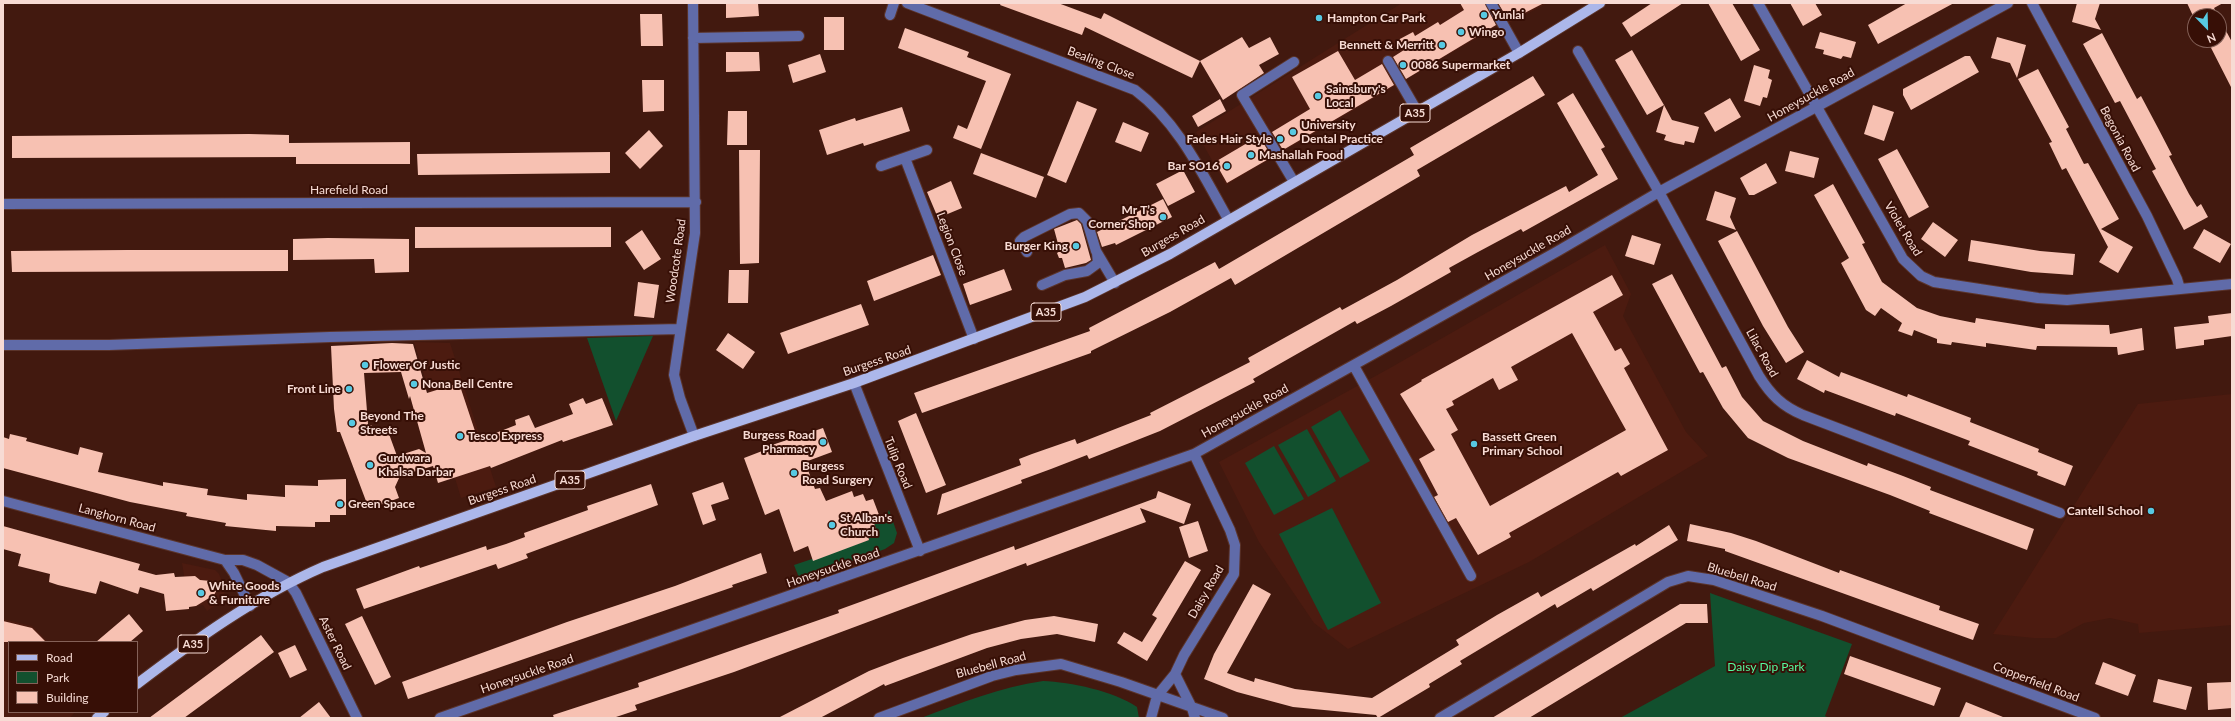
<!DOCTYPE html>
<html>
<head>
<meta charset="utf-8">
<style>
	body { margin:0 }
	#map { position:relative; width:2235px; height:721px; overflow:hidden; background:#42190f; font-family:Lato,sans-serif }
	canvas { display:block }
	.frame { position:absolute; inset:0; border:4px solid #f7dbd4; pointer-events:none }
	.legend { position:absolute; left:8px; top:641px; width:130px; height:72px; box-sizing:border-box; background:#370f06; border:1px solid #846158; margin:0; padding:5px 7px; list-style:none; font-size:12px; color:#f7dbd4 }
	.legend li { display:flex; align-items:center; gap:8px; height:20px }
	.legend b { width:20px; border:1px solid #846158 }
	.north { position:absolute; left:2187px; top:8px; width:40px; height:40px; box-sizing:border-box; background:#370f06; border:1px solid #846158; border-radius:50%; rotate:157deg; font-size:11px; font-weight:700; line-height:16px; text-align:center; color:#f7dbd4 }
	.north::after { content:''; display:block; margin:auto; width:14px; height:18px; background:#57c9e2; clip-path:polygon(50% 0,100% 100%,50% 72%,0 100%) }
</style>
</head>
<body>
<div id="map">
<canvas width="2235" height="721"></canvas>
<div class="frame"></div>
<ul class="legend">
<li><b style="height:5px;background:#acb7ea"></b>Road</li>
<li><b style="height:11px;background:#12502e"></b>Park</li>
<li><b style="height:11px;background:#f7c1b2"></b>Building</li>
</ul>
<div class="north">N</div>
</div>
<script>
const g = document.querySelector('canvas').getContext('2d');
g.lineJoin = 'round';
function fillPath(path, color) { g.fillStyle = color; g.fill(path, 'evenodd'); }
function trace(path, color, width, dash) { g.strokeStyle = color; g.lineWidth = width; g.lineCap = dash ? 'butt' : 'round'; g.setLineDash(dash || []); g.stroke(path); }
function drawText(font, color, halo, rows, align = 'center') {
  g.font = font + ' Lato,sans-serif'; g.lineWidth = 4; g.setLineDash([]); g.textBaseline = 'middle'; g.strokeStyle = halo; g.fillStyle = color; for (const [text, x, y, turn = 0] of rows) {
    g.save(); g.translate(x, y); g.rotate((+turn || 0) * Math.PI / 180); g.textAlign = isNaN(turn) ? turn : align; if (halo) g.strokeText(text, 0, 0); g.fillText(text, 0, 0); g.restore();
  }
}
const built = new Path2D(`
	M1402 3H1548L1509 23 1499 25 1226 185 1196 132Z
	M1605 245 1631 294 1623 316 1686 432 1708 456 1529 562 1348 649 1314 623 1259 542 1219 462 1390 368Z
	M414 342 450 343 496 487 461 498Z
	M2232 394V625L2139 633 2138 624 2110 618 2084 623 2056 638H2034L1993 634 2138 404Z
	M182 563 215 570 219 574 226 590 219 603 207 611 203 605 189 607Z
	M3 619 32 626 48 642H9V712H75L70 718H3Z`);
const green = new Path2D(`
	M653 336 616 421 587 338Z
	M1340 410 1370 461 1340 478 1311 427Z
	M1307 429 1336 481 1308 497 1278 445Z
	M1274 446 1304 499 1274 515 1245 463Z
	M1332 508 1381 603 1328 630 1279 534Z
	M889 510 897 533 894 543 885 549 800 580 794 565 869 540 867 533 876 529 874 523 884 519Z
	M1710 593 1852 644 1825 716 1829 718H1620L1715 666Z
	M1043 681C1071 682 1113 691 1137 707L1139 718H921C961 703 1000 687 1043 681Z`);
const building = new Path2D(`
	M726 3H758L759 16 726 18Z
	M1001 3H1058L1101 19 1104 13 1200 61 1242 37 1249 48 1270 37 1279 54 1259 65 1264 73 1223 100 1200 61 1192 78 1085 27 1082 35 1000 5Z
	M1460 3H1485L1496 25 1406 79 1393 57 1404 50 1398 40 1413 32 1415 36 1438 22 1440 25 1464 10Z
	M1498 3H1544L1509 21Z
	M1652 3H1683L1631 37 1622 23Z
	M1708 3H1732L1760 50 1741 61Z
	M1790 3H1815L1822 15 1803 26Z
	M1907 3H1954L1878 44 1868 25Z
	M2077 3H2100L2095 19 2101 30 2072 22Z
	M2187 3H2223L2214 8 2218 16H2195L2194 18Z
	M640 14H662L663 46H641Z
	M824 17H844V50H824Z
	M2219 18 2232 42V89L2207 40H2219Z
	M905 28 969 52 967 57 1011 74 981 149 953 138 958 125 967 129 986 81 898 48Z
	M1820 32 1856 42 1851 58 1843 56 1841 59 1823 54 1824 50 1815 48Z
	M2102 33 2137 99 2141 96 2158 128 2172 155 2169 156 2189 194 2197 207 2201 204 2208 217 2184 230 2152 171 2156 169 2120 101 2115 103 2083 44Z
	M1997 37 2026 45 2017 78 2010 63 1991 58Z
	M1632 50 1664 105 1647 115 1615 60Z
	M1338 51 1355 80 1382 64 1394 85 1283 150 1272 132 1310 109 1292 77Z
	M726 52H759L760 71 726 72Z
	M820 54 826 72 793 83 788 65Z
	M1965 56H1970L1979 72 1911 110 1903 95V89Z
	M1754 65 1770 70 1768 78 1772 80 1767 98 1763 97 1760 106 1744 101Z
	M2038 69 2069 127 2066 129 2084 164 2088 163 2119 219 2101 229 2133 247 2118 273 2099 262 2108 247 2066 168 2062 170 2049 143 2052 142 2018 79Z
	M1533 76 1545 95 1417 170 1420 176 1235 285 1231 278 1170 312 1091 351V353L922 413 914 393 1090 331 1089 328 1215 262 1219 269 1414 155 1410 148Z
	M642 80H664V111L643 112Z
	M1573 93 1605 147 1601 149 1618 179 1523 232 1521 229 1478 252 1449 268 1451 272 1391 306 1357 324 1355 321 1253 379 1255 382 1160 431 1089 459 1087 455 1051 469 1021 480 1022 483 937 515 942 494 1021 465 1019 459 1032 454 1075 439 1077 444 1151 415 1150 413 1250 362 1248 358 1340 307 1342 310 1397 280 1472 235 1566 186 1569 192 1598 175 1557 103Z
	M1730 98 1741 117 1715 132 1704 113Z
	M1220 99 1226 111 1198 127 1192 116Z
	M1077 101 1097 109 1066 183 1047 175Z
	M1664 105 1672 120 1699 127 1694 143 1685 141 1684 145 1674 143 1664 140 1666 135 1656 132Z
	M1873 105 1894 112 1884 141 1864 134Z
	M902 107 910 131 864 146 863 143 827 155 819 130 855 118 856 121Z
	M728 111H747V145H727Z
	M1123 122 1149 133 1141 152 1115 142Z
	M649 130 663 146 640 169 625 153Z
	M249 134 289 135V143L410 142V164H296V157L12 158V136Z
	M1259 136 1272 157 1227 183 1215 162Z
	M1897 149 1929 207 1909 218 1878 159Z
	M739 150H760L759 263 740 264Z
	M1790 151 1819 158 1814 178 1785 171Z
	M610 152V173L418 175 417 154Z
	M981 153 1044 177 1036 198 973 174Z
	M1766 163 1777 183 1754 195H1749L1740 178Z
	M1183 170 1195 192 1168 206 1156 184Z
	M951 181 962 208 938 218 927 192Z
	M1833 184 1865 243 1862 244 1882 282 1917 308 1940 316 1975 323 1976 318 2045 329V324L2109 325 2110 334 2142 328 2144 350 2118 355 2117 347 2037 346 2036 350 1986 343V347L1952 342 1951 345 1937 343V339L1914 330 1912 336 1898 331 1902 323 1881 308 1875 316 1866 310 1841 263 1849 258 1814 195Z
	M1715 191 1736 198 1730 217 1736 230 1706 220Z
	M1163 199 1172 217 1116 245 1115 243 1102 247 1097 232Z
	M1077 220 1081 224 1091 260 1086 263 1065 268 1062 258H1059L1057 253 1060 251 1054 229Z
	M1933 222 1958 240 1945 257 1921 239Z
	M415 227H611V247L415 248Z
	M2204 229 2231 244 2220 263 2193 248Z
	M642 230 661 259 644 270 625 242Z
	M1737 231 1788 327 1804 352 1786 363 1763 326 1718 241Z
	M1632 235 1661 244 1654 265 1625 256Z
	M328 238 409 239V272L375 273 374 259 293 260V239Z
	M1971 240 2040 251 2075 254 2073 275 2031 272 1968 261Z
	M127 250H288V271L12 272 11 251Z
	M933 255 941 275 874 301 867 281Z
	M1004 269 1012 290 970 305 963 284Z
	M729 270H749L748 303H728Z
	M1672 274 1722 368 1726 366 1742 397 1763 421 1803 441 1867 466 1868 463 1903 476 1931 487 1930 490 2034 529 2027 550 1929 513 1930 511 1890 495 1788 458 1748 438 1723 408 1703 372 1700 373 1652 284Z
	M1612 275 1623 295 1593 312 1615 351 1621 348 1630 364 1624 368 1668 450 1621 476 1618 472 1509 533 1511 537 1478 555 1456 518 1448 522 1434 497 1438 495 1419 459 1435 450 1400 394 1422 381 1421 380ZM1572 333 1626 430 1490 506 1451 434 1458 430 1446 409 1454 405 1452 401 1493 378 1499 390 1518 380 1511 367Z
	M638 282 659 285 654 318 634 316Z
	M861 304 869 325 788 354 780 333Z
	M2232 313V336L2204 340V345L2176 349 2174 327 2209 323 2208 316Z
	M728 333 755 352 743 369 716 350Z
	M392 343 413 344 427 393 459 383 478 440 516 425 515 420 529 415 535 428 573 414 569 404 583 398 586 404 602 398 613 425 563 442 562 440 491 468 490 466 438 483 433 466 400 476 395 487 399 498 369 509 340 432H337L334 409 331 346ZM401 372 409 399 410 396 426 453 419 449 397 456 389 434 368 424 364 373Z
	M1807 360 1839 377 1841 372 1907 397 1908 394 1937 405 1971 418 1970 422 2039 449 2038 452 2073 466 2065 486 2037 475 2038 472 1968 445 1970 441 1949 433 1896 413 1895 416 1825 390 1824 393 1797 379Z
	M916 413 946 485 926 493 898 421Z
	M823 428 832 452 805 462 815 489 820 488 826 501 852 491 854 497 863 494 866 501 873 499 881 520 874 523 876 529 867 533 869 540 813 561 808 546 794 552 779 509 765 515 744 458 770 448 769 446Z
	M10 434 27 438 26 441 78 455 80 447 103 453 98 472 163 486V482L208 489 207 495 247 500V494L285 497V485L318 486V480L346 479V515H330V522H315V527L276 526V531L225 526 226 523 186 516 187 513 130 502 3 468V437L9 439Z
	M723 482 729 499 711 505 716 520 703 525 692 493Z
	M651 484 658 505 526 554 528 558 498 569 496 564 364 609 356 589 419 566 420 568 486 546 487 550 506 544 525 537 524 533 588 510 587 506Z
	M1158 491 1191 504 1184 524 1140 508 1146 522 1027 566 1026 563 734 672 635 705 637 710 613 718H554L553 715 639 687 638 683 839 613 838 610 1014 546 1015 550 1126 509 1156 498Z
	M1198 521 1208 551 1189 558 1179 527Z
	M1690 524 1731 533 1756 541 1839 573 1840 570 1940 606 1939 610 1979 624 1973 640 1725 551V549L1687 541Z
	M1669 525 1678 540 1593 591 1591 588 1557 608 1555 604 1460 661 1462 664 1429 684 1430 687 1378 718 1376 715 1293 707 1237 692 1204 679 1214 654 1253 584 1271 594 1227 673 1254 682 1255 678 1295 689 1372 698 1459 645 1456 640 1497 615 1538 592 1541 597 1635 544 1636 546Z
	M3 526 140 564 138 570 156 575 174 573 175 577 195 576 200 580 211 581 213 584 219 586 214 595 196 606 189 607V609L166 611 164 594 140 587 138 594 100 581 96 594 58 585 49 582 50 574 18 566 21 554 3 549Z
	M761 553 767 573 732 585 733 587 408 699 402 682 567 622 675 586Z
	M1185 561 1201 570 1147 661 1117 643 1124 632 1142 642 1157 618 1152 615Z
	M1680 604H1707L1708 623H1686L1529 718H1492Z
	M129 614 143 631 130 642H96Z
	M362 616 391 677 375 685 345 624Z
	M1054 616 1098 624 1095 642 1057 634 1021 639 987 648 885 686 884 684 820 718H778L869 671 903 658 972 634 1025 620Z
	M3 621 32 628 46 642H3Z
	M261 635 274 652 184 718H149Z
	M295 645 307 670 290 678 278 653Z
	M1850 656 1941 688 1934 706 1844 674Z
	M2103 662 2136 675 2128 696 2095 684Z
	M2158 679 2192 687 2186 710 2153 702Z
	M2232 682V708L2208 710 2207 683Z
	M319 702 331 718H299Z
	M1966 702 2003 717V718H1959Z`);
const minor = new Path2D(`
	M693 3 695 233 674 375 680 398 694 436
	M907 3 1135 90C1178 122 1202 173 1228 219
	M1491 3 1519 53
	M1758 3 1903 259 1921 276 1934 282 2038 298 2067 300 2232 284
	M2032 3 2147 216 2177 279 2180 289
	M890 15 894 3
	M693 38 799 36
	M1578 51 1659 192 1759 376C1771 395 1782 406 1803 415L2060 513
	M1388 61 1417 111
	M905 158 974 339
	M881 166 927 150
	M1294 182 1242 95 1294 62
	M3 204 696 202
	M1027 252 1020 241 1024 237 1070 214 1079 213 1087 221 1096 251 1115 283
	M1042 285 1065 275 1087 271 1098 263 1097 253
	M3 345H109L330 337 680 329
	M1354 366 1471 576
	M854 383 920 551
	M3 501 225 560H243L257 565 288 582 296 593 357 718
	M225 560 234 573 250 606
	M1175 674 1192 708 1195 718
	M440 718 1194 454 1558 251 1659 192 2008 3
	M879 718 992 676 1016 670 1061 664 1121 682 1223 718
	M1151 718 1157 696 1175 674 1184 655 1234 574 1235 545 1230 530 1194 454
	M1440 718 1668 582 1688 576 1714 580 1822 616 2095 718`);
const major = new Path2D(`
	M137 684C195 640 256 596 323 567L694 436 854 383 1085 297 1170 254 1519 53 1600 3
	M97 718 104 712`);
const markers = [
	[1484,15,4,"#57c9e2"],
	[1319,18,4,"#57c9e2"],
	[1461,32,4,"#57c9e2"],
	[1442,45,4,"#57c9e2"],
	[1403,65,4,"#57c9e2"],
	[1318,96,4,"#57c9e2"],
	[1293,132,4,"#57c9e2"],
	[1280,139,4,"#57c9e2"],
	[1251,155,4,"#57c9e2"],
	[1227,166,4,"#57c9e2"],
	[1163,217,4,"#57c9e2"],
	[1076,246,4,"#57c9e2"],
	[365,365,4,"#57c9e2"],
	[414,384,4,"#57c9e2"],
	[349,389,4,"#57c9e2"],
	[352,423,4,"#57c9e2"],
	[460,436,4,"#57c9e2"],
	[823,442,4,"#57c9e2"],
	[1474,444,4,"#57c9e2"],
	[370,465,4,"#57c9e2"],
	[794,473,4,"#57c9e2"],
	[340,504,4,"#57c9e2"],
	[2151,511,4,"#57c9e2"],
	[832,525,4,"#57c9e2"],
	[201,593,4,"#57c9e2"]
];
const shields = [
	[1415,113,30],
	[1046,312,30],
	[570,480,30],
	[193,644,30]
];
const shieldNames = [
	["A35",1415,113],
	["A35",1046,312],
	["A35",570,480],
	["A35",193,644]
];
const poiNames = [
	["Yunlai",1492,15],
	["Hampton Car Park",1327,18],
	["Wingo",1469,32],
	["Bennett & Merritt",1434,45,"right"],
	["0086 Supermarket",1411,65],
	["Sainsbury's",1326,89],
	["Local",1326,103],
	["University",1301,125],
	["Dental Practice",1301,139],
	["Fades Hair Style",1272,139,"right"],
	["Mashallah Food",1259,155],
	["Bar SO16",1219,166,"right"],
	["Mr T’s",1155,210,"right"],
	["Corner Shop",1155,224,"right"],
	["Burger King",1068,246,"right"],
	["Flower Of Justic",373,365],
	["Nona Bell Centre",422,384],
	["Front Line",341,389,"right"],
	["Beyond The",360,416],
	["Streets",360,430],
	["Burgess Road",815,435,"right"],
	["Pharmacy",815,449,"right"],
	["Tesco Express",468,436],
	["Bassett Green",1482,437],
	["Primary School",1482,451],
	["Gurdwara",378,458],
	["Khalsa Darbar",378,472],
	["Burgess",802,466],
	["Road Surgery",802,480],
	["Green Space",348,504],
	["Cantell School",2143,511,"right"],
	["St Alban's",840,518],
	["Church",840,532],
	["White Goods",209,586],
	["& Furniture",209,600]
];
const streetNames = [
	["Bealing Close",1101,63,21],
	["Honeysuckle Road",1811,95,-29],
	["Begonia Road",2120,139,62],
	["Harefield Road",349,190],
	["Violet Road",1903,229,59],
	["Burgess Road",1173,236,-30],
	["Legion Close",952,244,69],
	["Honeysuckle Road",1528,253,-30],
	["Woodcote Road",676,261,-82],
	["Lilac Road",1762,353,61],
	["Burgess Road",877,361,-19],
	["Honeysuckle Road",1245,411,-29],
	["Tulip Road",898,463,68],
	["Burgess Road",502,490,-19],
	["Langhorn Road",117,518,15],
	["Honeysuckle Road",833,568,-19],
	["Bluebell Road",1742,577,17],
	["Daisy Road",1206,592,-60],
	["Aster Road",335,643,64],
	["Bluebell Road",991,665,-15],
	["Honeysuckle Road",527,674,-19],
	["Copperfield Road",2036,682,21]
];
const parkNames = [
	["Daisy Dip Park",1766,667]
];
fillPath(built, '#4c1b10');
fillPath(green, '#12502e');
fillPath(building, '#f7c1b2');
trace(minor, '#5b342b', 12);
trace(major, '#5b342b', 12);
trace(minor, '#606ba9', 10);
trace(major, '#acb7ea', 10);
for (const [x, y, r, color] of markers) { const dot = new Path2D(); dot.arc(x, y, r, 0, 2 * Math.PI); g.fillStyle = color; g.fill(dot); trace(dot, '#370f06', 1.5); }
for (const [x, y, w] of shields) { const box = new Path2D(); box.roundRect(x - w / 2, y - 9, w, 18, 3); g.fillStyle = '#370f06'; g.fill(box); trace(box, '#f7dbd4', 1); }
drawText('bold 11px', '#f7dbd4', null, shieldNames);
drawText('bold 12px', '#f7dbd4', '#370f06', poiNames, 'left');
drawText('12px', '#f7dbd4', '#370f06', streetNames);
drawText('12px', '#54fa9f', '#370f06', parkNames);
</script>
</body>
</html>
